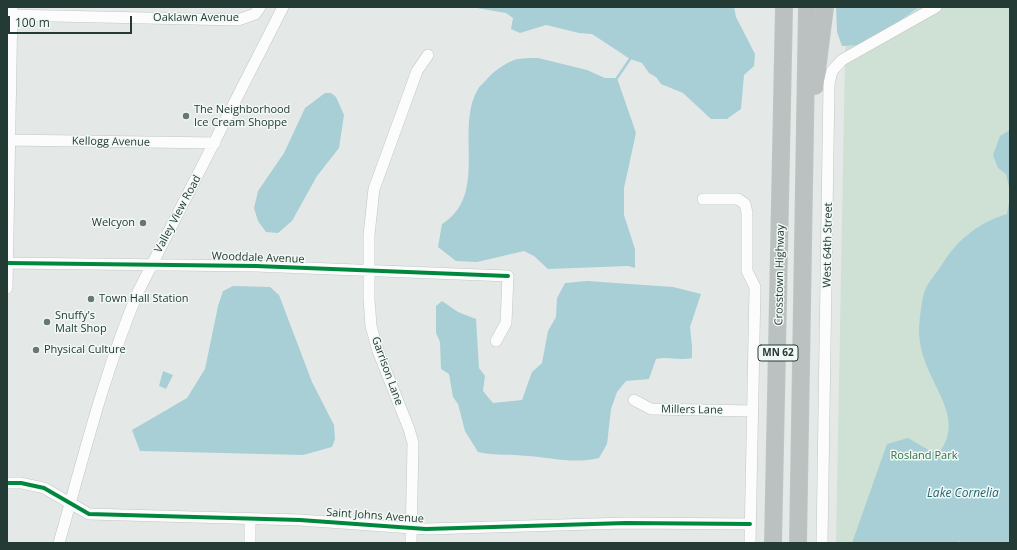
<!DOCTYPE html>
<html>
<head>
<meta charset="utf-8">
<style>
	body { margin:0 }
	#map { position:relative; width:1017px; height:550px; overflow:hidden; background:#e4e9e7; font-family:"Open Sans",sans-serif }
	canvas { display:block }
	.frame { position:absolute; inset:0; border:8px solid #233b34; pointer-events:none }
	.scale { position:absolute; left:8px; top:16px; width:124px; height:18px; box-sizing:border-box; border:2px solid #233b34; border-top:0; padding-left:5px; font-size:12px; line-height:14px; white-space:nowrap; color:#233b34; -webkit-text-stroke:3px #f2f8f5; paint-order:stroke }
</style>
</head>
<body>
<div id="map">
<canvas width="1017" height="550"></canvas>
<div class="frame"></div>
<div class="scale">100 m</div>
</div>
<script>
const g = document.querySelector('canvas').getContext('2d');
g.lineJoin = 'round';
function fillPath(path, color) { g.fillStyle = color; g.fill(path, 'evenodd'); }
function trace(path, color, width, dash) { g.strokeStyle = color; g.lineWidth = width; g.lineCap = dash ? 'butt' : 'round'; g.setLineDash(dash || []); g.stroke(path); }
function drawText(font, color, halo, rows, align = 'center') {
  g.font = font + ' "Open Sans",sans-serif'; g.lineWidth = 3; g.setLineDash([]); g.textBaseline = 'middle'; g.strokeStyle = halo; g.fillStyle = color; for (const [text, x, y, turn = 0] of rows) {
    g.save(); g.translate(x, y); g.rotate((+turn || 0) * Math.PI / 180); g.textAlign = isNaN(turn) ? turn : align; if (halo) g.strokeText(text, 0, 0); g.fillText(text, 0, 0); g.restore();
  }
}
const green = new Path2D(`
	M846 7H1010V543H836Z`);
const water = new Path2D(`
	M471 7H734L736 17 755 54 754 66 744 75 741 109 727 119H711L683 93 661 84 656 77 649 73 642 63 630 59 592 34 579 33 546 25 520 33 511 29 513 18 506 13Z
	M836 7H919L888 29 858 45 842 46 837 32Z
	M538 58 587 70 605 78H617L636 133 624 188V215L635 249V268L628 266 548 269 534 256 524 251 477 262 456 261 438 247 442 224C489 195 455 131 477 91 479 86 484 83 487 79 494 71 504 64 514 60 521 58 531 58 538 58Z
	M325 93H331L336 97 344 115 339 148 317 176 292 221 278 233 266 232 258 221 254 208 258 191 284 153 305 108Z
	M1010 130V191L1006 174 998 168 993 155 1000 136Z
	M1010 197V543H964L959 541 957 543H852L887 444 908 438 932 452 940 451C961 424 939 395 928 369 923 357 919 344 919 331 919 323 922 295 926 288 930 280 938 271 943 263 958 239 980 222 1007 214Z
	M587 281 673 287 701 294 690 327 692 346V358C677 361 669 356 656 359L649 379 626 381 617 392 611 409 607 444 599 458C573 464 554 458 528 456 511 454 495 456 478 452L465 431 458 404 453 397 449 374 441 369 440 342 436 333V306L442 301 458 312 476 319 479 368 485 376 483 391 493 403 522 400 532 372 542 363 548 331 556 317 557 298 565 283Z
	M233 286 270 287 279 295 312 382 334 425 335 439 332 447 303 455 140 451 132 430 187 398 205 369 218 306 223 291Z
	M163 371 173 375 166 389 159 386Z`);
const stream = new Path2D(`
	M617 78 630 59`);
const minor = new Path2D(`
	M7 15 238 20 255 14 260 7
	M7 140 215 143
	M703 199H738L745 204 747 213V271L755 287 750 543
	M7 263 256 266 508 276 506 323 496 341
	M7 288 12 7
	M634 400 651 409 752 411
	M7 483H21L44 488 89 514 300 520 426 529 626 523 750 524
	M59 543C83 459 104 373 138 292L283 7
	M250 543V519
	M411 543 413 443 409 429 378 351 371 326 369 299V235L374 189 417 71 428 55
	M822 543 829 84 832 71 842 60 936 7`);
const highway = new Path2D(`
	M815 86 825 7
	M773 543 784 7
	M798 543 807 7`);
const cycleway = new Path2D(`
	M7 263 256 266 508 276
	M7 483H21L44 488 89 514 300 520 426 529 626 523 750 524`);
const markers = [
	[186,116,4,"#677873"],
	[143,223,4,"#677873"],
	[91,299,4,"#677873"],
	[47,322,4,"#677873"],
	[36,350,4,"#677873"]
];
const shields = [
	[778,353,40]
];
const shieldNames = [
	["MN 62",778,353]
];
const streetNames = [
	["Oaklawn Avenue",196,18],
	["Kellogg Avenue",111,142,1],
	["Valley View Road",178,214,-62],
	["West 64th Street",828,245,-89],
	["Wooddale Avenue",258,258,2],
	["Crosstown Highway",780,275,-89],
	["Garrison Lane",387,371,70],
	["Millers Lane",692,410,1],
	["Saint Johns Avenue",375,516,4]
];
const poiNames = [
	["The Neighborhood",194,110],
	["Ice Cream Shoppe",194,123],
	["Welcyon",135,223,"right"],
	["Town Hall Station",99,299],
	["Snuffy's",55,316],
	["Malt Shop",55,329],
	["Physical Culture",44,350]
];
const parkNames = [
	["Rosland Park",924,456]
];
const waterNames = [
	["Lake Cornelia",963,494]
];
fillPath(green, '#cee1d4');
fillPath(water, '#a7cfd5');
trace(stream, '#a7cfd5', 2.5);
trace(minor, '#c1c6c4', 12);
trace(highway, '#bdc5c2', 18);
trace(minor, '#fbfcfb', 11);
trace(highway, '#bac1c0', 16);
trace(cycleway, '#00873e', 4);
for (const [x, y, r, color] of markers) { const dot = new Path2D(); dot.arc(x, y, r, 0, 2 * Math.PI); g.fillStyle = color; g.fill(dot); trace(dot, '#f2f8f5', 1.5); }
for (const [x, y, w] of shields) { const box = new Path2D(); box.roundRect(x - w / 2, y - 8, w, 16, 3); g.fillStyle = '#f2f8f5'; g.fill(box); trace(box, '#233b34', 1); }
drawText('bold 10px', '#233b34', null, shieldNames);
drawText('11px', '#233b34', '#f2f8f5', streetNames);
drawText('11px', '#233b34', '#f2f8f5', poiNames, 'left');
drawText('11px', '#2f6f47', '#f2f8f5', parkNames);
drawText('italic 12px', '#216773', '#f2f8f5', waterNames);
</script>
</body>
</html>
